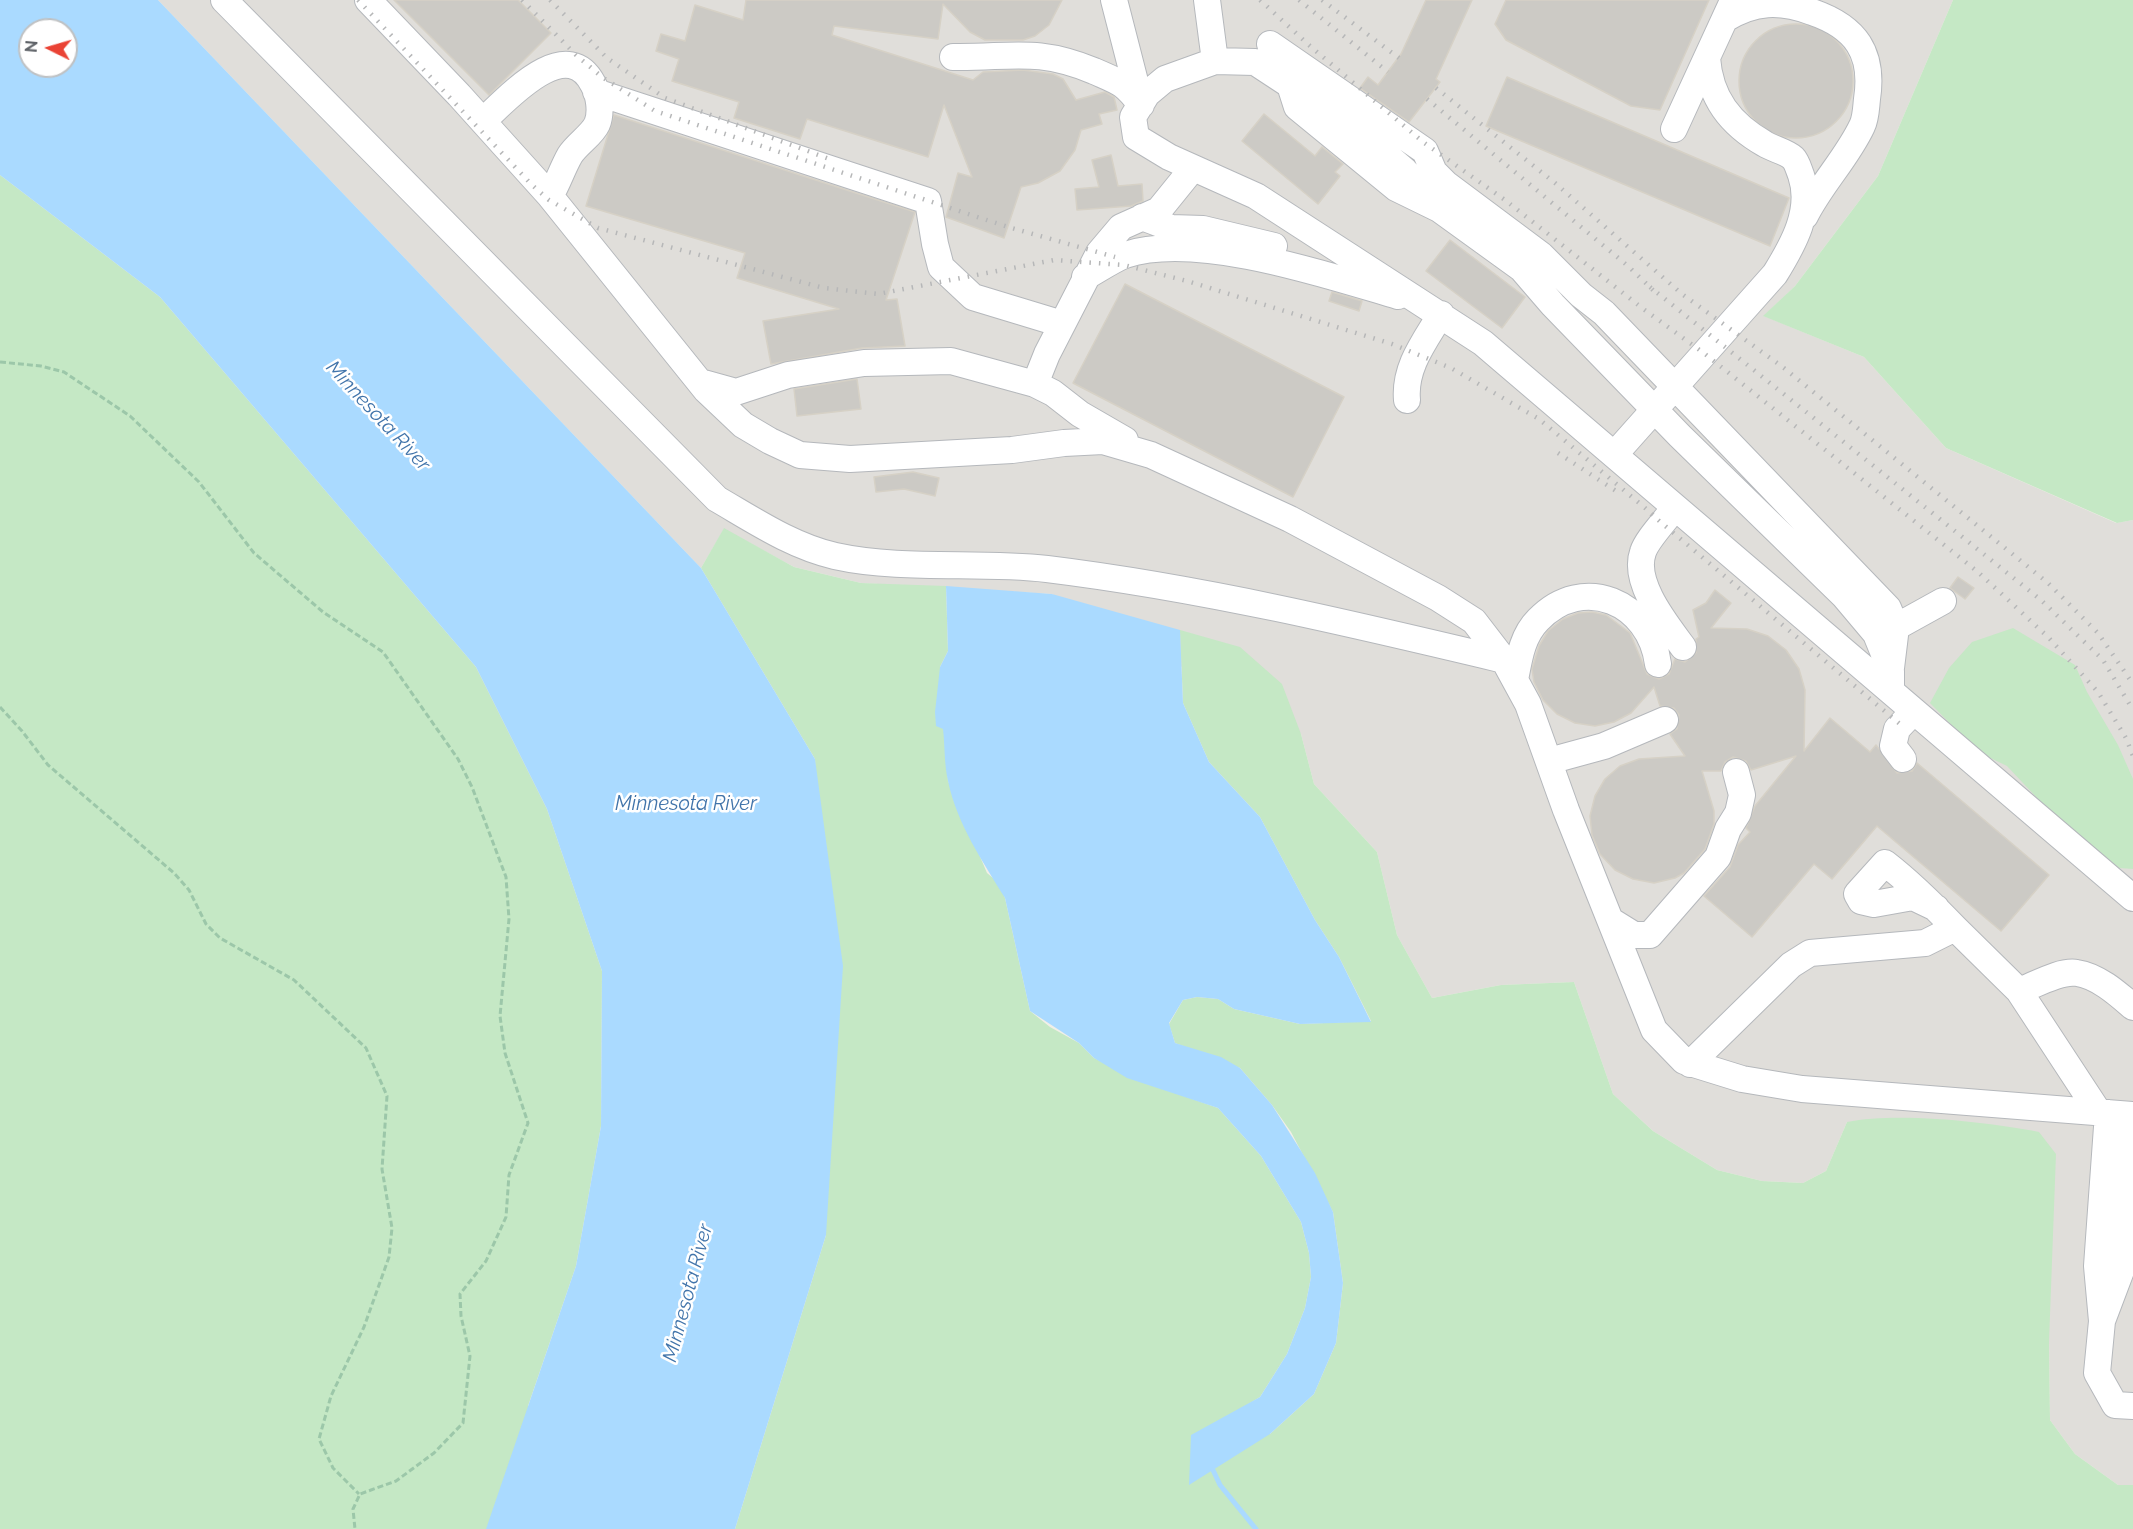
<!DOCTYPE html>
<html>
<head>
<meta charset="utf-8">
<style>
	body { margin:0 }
	#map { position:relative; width:2133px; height:1529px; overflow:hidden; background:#f1efe8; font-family:Raleway,sans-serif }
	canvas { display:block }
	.north { position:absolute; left:18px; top:18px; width:60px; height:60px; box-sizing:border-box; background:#fff; border:2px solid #bfc1c3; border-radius:50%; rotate:275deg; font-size:16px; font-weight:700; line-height:24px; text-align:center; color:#5f6368 }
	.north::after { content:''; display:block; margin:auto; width:21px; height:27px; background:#ea4335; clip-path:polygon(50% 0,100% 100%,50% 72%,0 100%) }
</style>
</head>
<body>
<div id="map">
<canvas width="2133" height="1529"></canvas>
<div class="north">N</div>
</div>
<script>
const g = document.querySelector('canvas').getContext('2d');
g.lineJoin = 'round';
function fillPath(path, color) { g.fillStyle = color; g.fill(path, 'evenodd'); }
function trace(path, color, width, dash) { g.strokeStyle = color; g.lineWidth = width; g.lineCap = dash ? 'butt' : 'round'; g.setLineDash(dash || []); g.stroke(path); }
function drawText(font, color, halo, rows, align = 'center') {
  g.font = font + ' Raleway,sans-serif'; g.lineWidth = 5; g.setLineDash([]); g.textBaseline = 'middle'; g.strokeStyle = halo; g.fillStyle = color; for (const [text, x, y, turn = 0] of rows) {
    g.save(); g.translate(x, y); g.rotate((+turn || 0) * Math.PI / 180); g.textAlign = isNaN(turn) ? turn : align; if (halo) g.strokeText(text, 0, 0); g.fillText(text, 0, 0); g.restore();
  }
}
const industrial = new Path2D(`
	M158 0H1953L1878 176 1795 286 1764 316 1864 357 1946 448 2116 523 2133 520V1485H2118L2075 1454 2050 1420 2049 1342 1847 1122 1826 1171 1803 1183 1762 1181 1717 1170 1653 1131 1613 1094 1574 982 1501 985 1432 998 1397 935 1377 852 1314 784 1301 734 1052 594 861 583 794 567 724 529 701 568Z`);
const green = new Path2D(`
	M1953 0H2133V520L2117 523 1946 448 1864 357 1763 316 1795 286 1878 176Z
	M0 175 160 297 476 667 547 809 602 971 601 1126 576 1266 528 1406 527 1529H0Z
	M724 528 794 567 861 583 946 586 948 651 940 667 948 781 987 873 999 883 1005 898 1030 1011 1050 1027 1079 1043 1094 1058 1150 1084 1218 1108 1261 1156 1301 1222 1309 1253 1311 1277 1305 1308 1287 1354 1260 1397 1237 1411 1270 1434 1314 1394 1336 1343 1343 1283 1333 1212 1291 1132 1272 1105 1240 1068 1175 1043 1169 1024 1183 1000 1197 997 1218 999 1234 1009 1300 1024 1371 1021 1339 957 1315 920 1260 817 1209 762 1183 703 1180 630 1240 647 1282 684 1301 734 1314 784 1377 852 1397 935 1432 998 1501 985 1574 982 1613 1094 1653 1131 1717 1170 1762 1181 1803 1183 1826 1171 1847 1122C1899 1112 1986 1122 2039 1132L2056 1154 2049 1342 2050 1420 2075 1454 2118 1485H2133V1529H735L826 1235 815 759 701 568Z
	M2013 628 2075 665 2087 692 2118 745 2133 779V869L2119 868 2054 816 2007 766 1978 752 1930 703 1949 668 1972 642Z`);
const water = new Path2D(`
	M0 0H158L701 568 815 759 843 966 826 1235 735 1529H486L576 1266 601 1126 602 971 547 809 476 667 160 297 0 175ZM30 30H66V66H30Z
	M946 586 1052 594 1180 630 1183 703 1209 762 1260 817 1315 920 1339 957 1371 1022 1300 1024 1234 1009 1218 999 1197 997 1183 1000 1169 1023 1175 1043 1221 1057 1240 1068 1272 1105 1315 1173 1333 1212 1343 1283 1336 1343 1314 1394 1270 1434 1189 1485 1191 1435 1260 1397 1287 1354 1305 1308 1311 1277 1309 1253 1301 1222 1261 1156 1218 1108 1127 1078 1094 1058 1079 1043 1030 1011 1005 898C983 862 957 824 948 781 944 764 945 746 943 729L936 726 935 712 940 667 948 651Z`);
const stream = new Path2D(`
	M1213 1470 1220 1485 1256 1529`);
const building = new Path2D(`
	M394 0H518L551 33 489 95Z
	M746 0H1062L1049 25 1035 36 1023 40H985L970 32 943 4 938 39 834 26 832 35 973 80 983 72 1023 70 1053 74 1063 79 1076 100 1105 92 1114 97 1117 110 1099 114 1102 124 1081 130 1075 150 1060 171 1038 183 1021 187 1004 238 946 217 958 173 972 177 944 105 928 157 807 119 800 139 734 118 739 102 672 81 679 59 656 51 661 34 685 41 695 5 743 20Z
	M1426 0H1472L1436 79 1440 82 1409 122 1360 88 1368 77 1378 85 1401 54Z
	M1506 0H1709L1660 110 1631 106 1506 40 1495 24Z
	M1739 81a57 57 0 1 1 114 0a57 57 0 1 1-114 0Z
	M1507 77 1789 198 1770 246 1486 126Z
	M1264 114 1315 156 1322 147 1343 164 1335 172 1340 176 1318 204 1242 141Z
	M614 115 915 212 886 300 897 299 905 346 862 348 771 364 763 321 839 309 737 278 745 253 586 206Z
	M1111 155 1118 186 1142 184 1143 201 1131 206 1077 210 1075 189 1099 187 1092 160Z
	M1450 240 1525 297 1502 328 1426 271Z
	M1125 284 1344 397 1293 497 1073 383Z
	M1332 292 1362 301 1359 311 1329 301Z
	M857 379 861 409 797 416 794 389Z
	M913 472 939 478 935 496 904 489 876 492 874 477Z
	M1958 577 1974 588 1965 599 1950 588Z
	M1715 590 1731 603 1711 628 1747 629 1768 636 1786 650 1799 669 1805 690 1804 751 1830 718 1870 752 1876 745 1897 773 1912 771 1917 763 2049 875 2001 931 1877 826 1832 879 1814 864 1752 937 1704 896 1730 867 1738 845 1750 832 1746 828 1755 806 1796 756 1751 770 1746 761 1733 757 1725 762 1721 771H1702L1714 811V824L1705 849 1684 873 1675 878 1654 883 1633 879 1615 870 1600 854 1592 835 1590 816 1595 796 1605 779 1620 766 1639 759 1685 756 1670 734 1677 729 1679 715 1674 708 1660 706 1654 687 1631 713 1614 722 1595 726 1575 723 1557 714 1543 700 1534 682 1532 669 1539 646 1548 631 1563 619 1578 613 1592 612 1606 615 1630 633 1647 674 1659 679 1669 674 1675 659 1685 662 1696 653V639L1699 637 1693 610 1706 603Z`);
const path = new Path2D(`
	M0 362 41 366 64 372 130 416 199 482 254 553 323 612 383 652 458 759 472 787 506 877 509 919 500 1016 505 1053 528 1123 509 1175 506 1217 486 1261 460 1294 461 1316 470 1356 463 1423 434 1453 396 1481 360 1494 353 1509 355 1529
	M0 707 22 731 48 765 174 873 189 890 206 924 220 938 294 980 366 1048 387 1096 382 1169 392 1228 389 1257 364 1327 331 1396 319 1439 333 1468 359 1494`);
const minor = new Path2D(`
	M224 0 717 499C755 521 792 546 835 556 903 571 979 561 1047 569 1202 588 1353 624 1504 660L1528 704 1566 810 1654 1030 1684 1061 1742 1079 1802 1089 2133 1115 2122 1268 2102 1321
	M368 0 459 95 550 196 706 390 743 425 770 441 800 455 850 459 1012 450 1064 443 1103 441 1151 455 1290 519 1438 598 1474 621 1504 660
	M1114 0 1140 101
	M1207 0 1215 61
	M1725 19C1754 1 1780 0 1812 12 1856 27 1874 53 1867 99 1866 108 1866 118 1862 126 1847 158 1821 184 1805 216
	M1270 44 1425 151 1434 172 1446 184 1541 255 1581 295 1604 313 1888 608 1896 627 1891 668
	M953 57C1011 58 1036 47 1094 71 1119 82 1124 82 1141 105
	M1291 85 1311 91 1405 171 1431 199
	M596 92 928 201 935 244 941 267 973 297 1062 324
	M483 121C506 100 566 32 593 84 599 94 602 112 597 124 592 135 577 144 570 155 562 169 558 183 550 196
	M1674 129 1732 3
	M1142 217 1171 228 1203 229 1274 246
	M1085 277C1098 270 1112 260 1125 255 1196 231 1327 275 1398 296
	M700 382 736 392 788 375 864 363 951 361 1035 384 1053 393 1080 414 1125 440
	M1035 384 1047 354 1099 253 1121 227 1159 210 1193 168
	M1407 400C1404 367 1425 341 1441 314
	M1614 455 1775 274C1793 245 1813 210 1801 175 1799 170 1797 162 1793 158 1787 152 1773 149 1765 144 1730 124 1710 98 1707 58
	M1675 507C1667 519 1647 539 1643 552 1632 583 1667 625 1683 647
	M1896 627 1943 601
	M1515 680C1519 659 1522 636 1538 620 1583 573 1650 602 1658 664
	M1891 691V671L1876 634 1844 596 1680 436 1553 305 1522 269 1439 209 1396 188 1297 107 1290 85 1255 62 1215 61 1165 79 1147 94 1133 117 1136 137 1169 157 1256 196 1483 343 2133 898
	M1903 759 1893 746 1897 729 1914 711
	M1549 761 1604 746 1665 720
	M1936 908 1913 897 1874 904 1861 901 1857 894 1885 863C1911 883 1932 904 1955 928
	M1613 922 1634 935H1650L1718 857 1728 829 1738 813 1742 795 1736 772
	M2019 991C2035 985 2060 970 2077 973 2098 976 2118 994 2133 1007
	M1690 1064 1791 965 1810 953 1925 943 1955 928 2019 991 2099 1113
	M2108 1113 2097 1266 2102 1321 2097 1373 2115 1405 2133 1406`);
const rail = new Path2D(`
	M358 0 532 185 549 200 598 228 824 288 878 294 1054 260 1124 265 1187 281 1392 344 1451 368 1539 419 1657 518
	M522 0 576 55 602 77 655 111 1008 227 1115 257
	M550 0 607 58 665 98 832 160
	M1260 0 1310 46 1423 142 1505 200 1642 308 1705 354 1978 572 2048 637 2098 692 2126 738 2133 756
	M1299 0 1388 72
	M1322 0 1399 58
	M1436 88 1555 183 1682 294 1784 368 2048 583 2098 633 2133 684
	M1427 99 1628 266 1656 293
	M1650 287 2041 600 2103 660 2133 710
	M1558 453 1616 491
	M1651 514 1901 725`);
const waterNames = [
	["Minnesota River",378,416,47],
	["Minnesota River",686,804],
	["Minnesota River",688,1293,-75]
];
fillPath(industrial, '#e0deda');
fillPath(green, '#c5e8c5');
fillPath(water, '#aadaff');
trace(stream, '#aadaff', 5);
fillPath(building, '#cccac5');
trace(building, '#d6d1c6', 1.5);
trace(minor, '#b5b8bc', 28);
trace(path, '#9cc7a9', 3, [6, 3]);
trace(minor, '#fff', 26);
trace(rail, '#b6b7b8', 4.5, [1.5, 8]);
drawText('italic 20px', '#4174aa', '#fff', waterNames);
</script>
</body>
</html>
